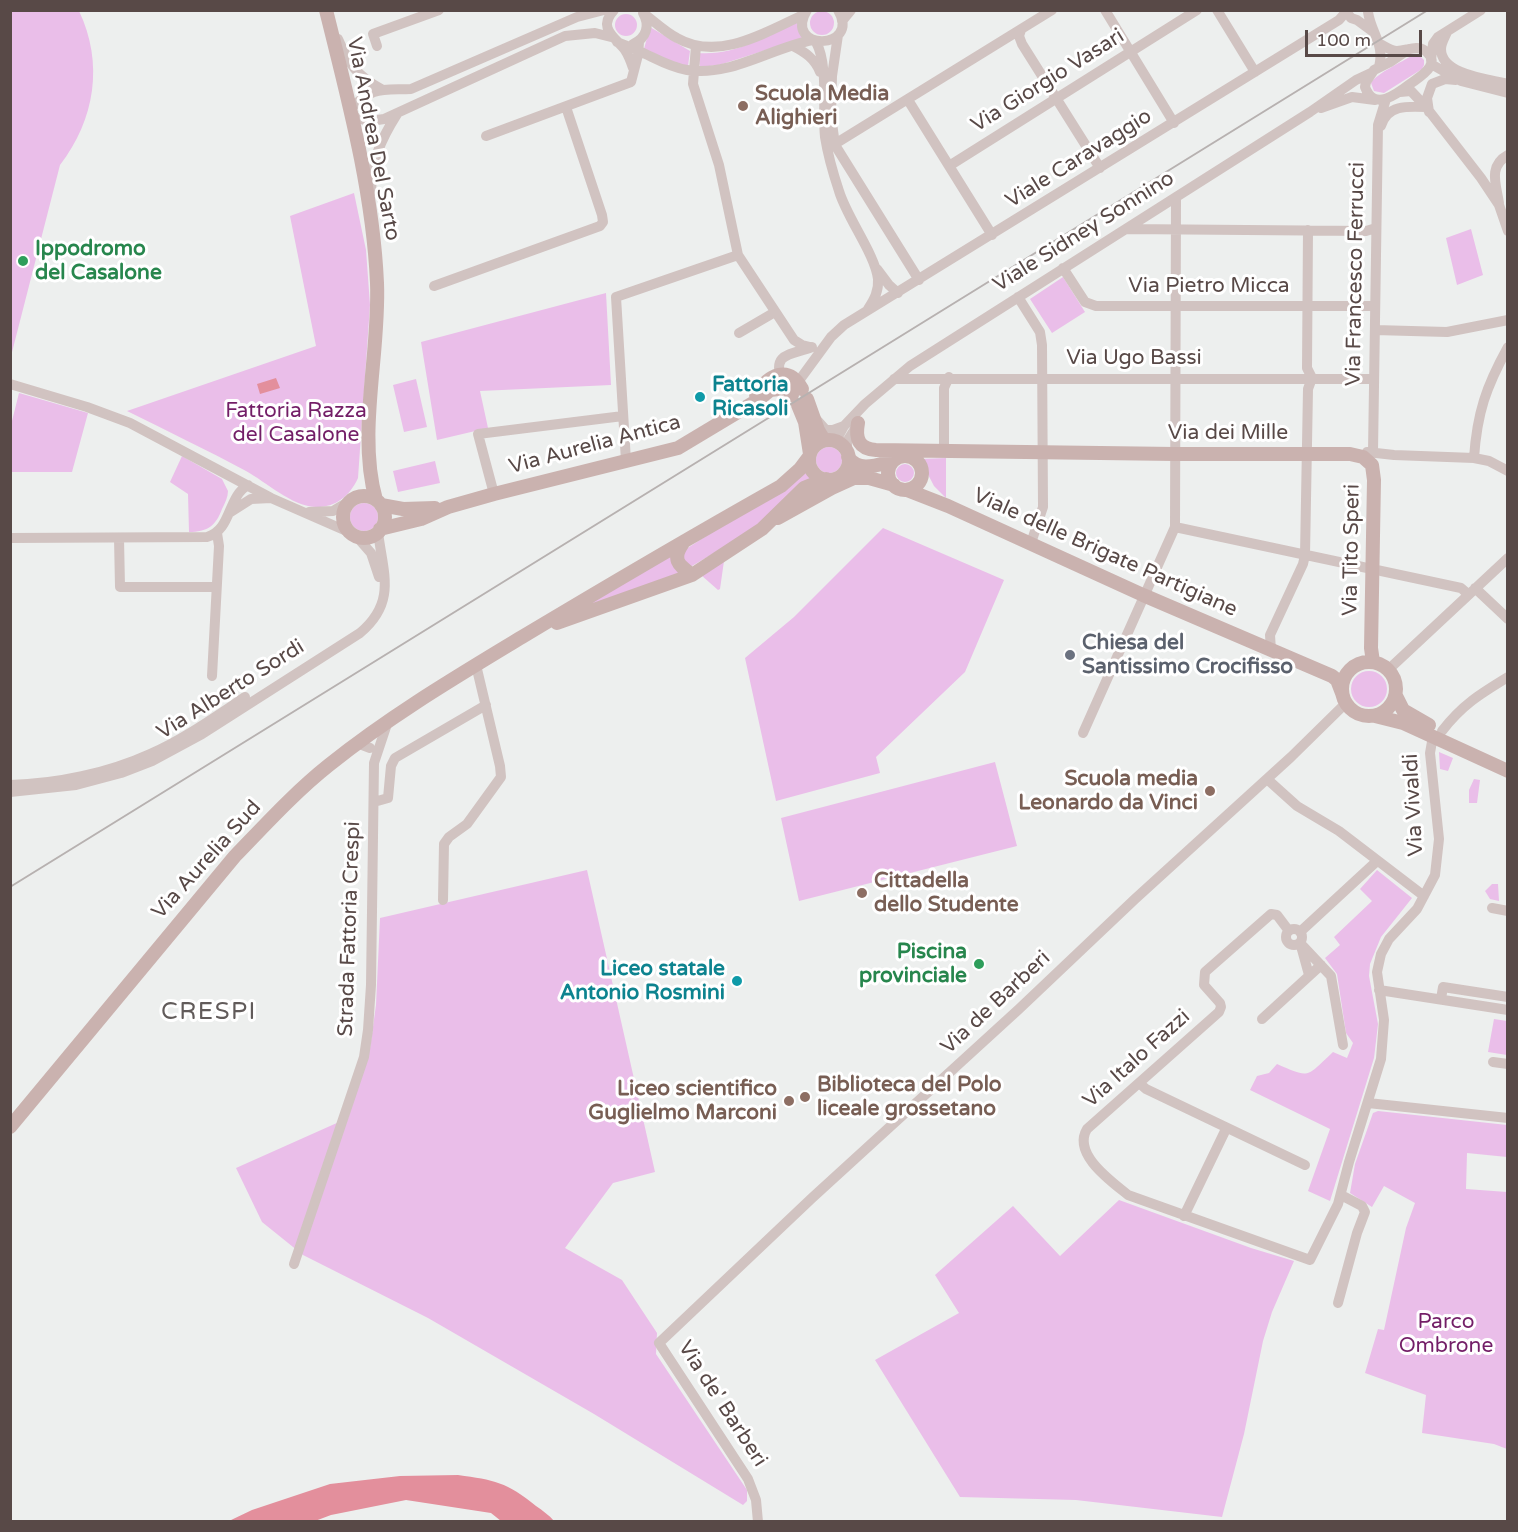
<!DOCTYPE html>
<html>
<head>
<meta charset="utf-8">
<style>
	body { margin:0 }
	#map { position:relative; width:1518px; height:1532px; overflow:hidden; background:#edefee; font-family:"Varela Round",sans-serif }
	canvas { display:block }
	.frame { position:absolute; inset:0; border:12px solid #584947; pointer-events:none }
	.scale { position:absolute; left:1305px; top:30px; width:117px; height:27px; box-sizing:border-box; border:3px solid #584947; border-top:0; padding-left:8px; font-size:18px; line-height:21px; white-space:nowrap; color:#584947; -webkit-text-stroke:4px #fff; paint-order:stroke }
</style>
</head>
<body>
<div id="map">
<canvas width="1518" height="1532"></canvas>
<div class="frame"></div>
<div class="scale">100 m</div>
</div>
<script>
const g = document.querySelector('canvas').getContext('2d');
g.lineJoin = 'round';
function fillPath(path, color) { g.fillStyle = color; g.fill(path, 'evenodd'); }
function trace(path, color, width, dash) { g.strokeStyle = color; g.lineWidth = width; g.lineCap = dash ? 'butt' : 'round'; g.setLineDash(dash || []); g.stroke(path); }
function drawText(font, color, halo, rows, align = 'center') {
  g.font = font + ' "Varela Round",sans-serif'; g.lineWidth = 6; g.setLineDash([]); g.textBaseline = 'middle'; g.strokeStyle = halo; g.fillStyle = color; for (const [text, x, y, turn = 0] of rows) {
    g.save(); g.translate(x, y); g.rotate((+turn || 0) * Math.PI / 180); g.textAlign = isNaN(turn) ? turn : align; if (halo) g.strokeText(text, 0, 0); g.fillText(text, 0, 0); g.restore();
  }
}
const green = new Path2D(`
	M11 10 79 11C104 63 95 120 60 165L11 356Z
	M810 23a12 12 0 1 1 24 0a12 12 0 1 1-24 0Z
	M615 25a11 11 0 1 1 22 0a11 11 0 1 1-22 0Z
	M798 20 804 38 719 65 700 67 698 53C735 56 767 36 798 20Z
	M650 27 690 51 688 66 670 62 644 49Z
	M1413 55H1419L1424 60V65L1422 69 1384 93 1374 91 1371 83C1377 73 1402 62 1413 55Z
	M354 193 366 250 370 305 358 478C350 496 335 508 315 507 292 506 266 482 246 471 207 450 167 431 127 411L316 346 290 216Z
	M1471 229 1483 275 1457 285 1446 238Z
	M1063 277 1085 312 1052 333 1030 299Z
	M606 293 611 385 480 391 488 428 437 440 421 342Z
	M416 379 427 427 404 432 393 385Z
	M19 393 88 413 72 472H11V425Z
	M816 460a13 13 0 1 1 26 0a13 13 0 1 1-26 0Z
	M182 456 222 479 228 491C228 497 225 503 222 509 216 526 207 532 189 532L188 494 170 482Z
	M946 458V498L934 486 920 459Z
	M435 461 440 483 398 492 393 471Z
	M896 473a9 9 0 1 1 18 0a9 9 0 1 1-18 0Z
	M805 472 813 480 746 534 692 566H689L680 558 683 551Z
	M350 517a14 14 0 1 1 28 0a14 14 0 1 1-28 0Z
	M883 528 1004 580 965 672 876 757 880 773 776 801 745 658 794 617Z
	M671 553 683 574 572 614Z
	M724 561 720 589 718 590 701 575Z
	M1351 689a18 18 0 1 1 36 0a18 18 0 1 1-36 0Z
	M1439 752 1453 758 1448 771 1440 769Z
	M995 762 1017 846 799 901 781 818Z
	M1474 779 1480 780 1477 803H1469V790Z
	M587 870 655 1172 613 1183 565 1248 622 1280 657 1333 656 1354 747 1490V1501L743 1505 594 1414 428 1318 303 1255 262 1222 236 1168 348 1118 370 1048 376 1005 380 918Z
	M1377 870 1412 898 1381 937 1370 964 1369 976 1378 1024 1374 1058 1330 1201 1308 1191 1330 1129 1250 1090 1257 1076 1269 1073 1277 1064C1311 1079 1306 1077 1333 1052L1347 1058 1353 1043 1346 1033 1337 974 1325 958 1340 945 1334 937 1372 901 1360 889Z
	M1492 884H1498L1499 901 1490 899 1485 891Z
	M1494 1019 1507 1021V1055L1488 1052Z
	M1378 1111 1507 1125V1157L1467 1153 1466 1189 1507 1192V1449L1494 1444 1422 1433 1426 1395 1365 1373 1378 1329 1384 1330 1406 1228 1415 1203 1384 1186 1372 1207 1350 1193 1355 1164 1373 1113Z
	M1119 1200 1251 1248 1294 1261 1272 1312 1263 1341 1244 1434 1222 1517 1076 1500 960 1497 875 1360 959 1313 935 1275 1013 1206 1060 1256Z`);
const water = new Path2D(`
	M276 378 280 388 260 394 257 384Z
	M458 1475C494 1480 507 1482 536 1506 543 1511 549 1515 554 1521H501L491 1513 406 1500 331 1515 315 1521H229L252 1510 330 1484 400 1476Z`);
const minor = new Path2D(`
	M614 10C597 28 615 37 625 50 629 56 631 62 633 68
	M807 10C782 52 862 51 838 10
	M1105 10 1174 123
	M1217 10 1255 72
	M1345 10 1351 18 1357 20 1372 31
	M1368 12C1371 33 1385 44 1379 67
	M643 13C654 21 665 32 677 38 719 62 766 32 805 14
	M842 21 851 10
	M1021 30 1019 36 1022 44 1100 168
	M1447 32C1445 37 1441 43 1441 49 1441 75 1488 79 1508 84
	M838 35 832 76 831 116 835 145 919 280
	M338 39C349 64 357 76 381 89
	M617 42C625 46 632 47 639 51 655 58 669 67 687 70 731 77 770 48 813 40
	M816 42C829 66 822 109 825 137 828 156 833 173 839 191 847 218 875 254 878 279 879 291 874 300 868 309
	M633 44C647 38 650 25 643 13
	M1380 44C1386 47 1391 51 1397 51 1406 51 1417 45 1424 50 1444 64 1419 77 1410 84 1397 94 1374 112 1365 87L1366 82 1374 70 1390 62 1409 49
	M377 46 373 34 439 10
	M696 46 693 84 719 165 738 255 794 340 802 345 810 347
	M793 46C805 52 815 59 820 72
	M1431 60 1433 44 1438 37 1481 10
	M1431 64 1461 81 1508 93
	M1400 92 1411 91 1426 107 1481 178 1499 205 1508 231
	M908 100 992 235
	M1321 108 1352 97 1375 100
	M349 110C374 86 379 90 411 89L577 17 604 10
	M1429 112 1427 98 1432 84 1445 79 1456 80
	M351 117 371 121 384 119 565 36 595 33 611 37
	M1381 126C1387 105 1407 106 1426 107
	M486 136 631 82 638 55 639 42
	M830 147 1052 10
	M949 166 1197 10
	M371 192C372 160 380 141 397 114
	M1499 203C1496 184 1488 166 1508 155
	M1126 229 1366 231 1376 228
	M1063 268 1085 302 1096 306H1375
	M877 269 889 285 898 293
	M434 286 600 226 603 222 602 215 566 107
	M1018 297 1040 332 1042 345 1043 507 1031 543
	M1375 330 1447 332 1508 320
	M739 333 775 312
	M894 379H1374
	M782 381C771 352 792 355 812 347
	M798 382 831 337 844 325 1339 20 1346 12
	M10 384 87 407 130 423 271 498 351 533
	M817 420 826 430H833L844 426
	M833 440 839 435 844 426 865 404 910 366 1310 112 1356 80 1371 73
	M846 450 848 440 858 424
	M944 451V388L949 377
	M1367 452 1394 455 1474 458 1489 461 1508 471
	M1373 452 1378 125 1386 99
	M1474 458C1477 413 1486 387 1508 347
	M626 461 616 297 738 255
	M494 494 478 434 623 416
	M309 512 333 511 348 502
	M229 513 251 499 271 498
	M1175 527 1461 588 1468 594
	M357 537 371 553 379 577
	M10 538 207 537C232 530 227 497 248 485
	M119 538 120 587H215
	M1475 588 1508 619
	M1271 650 1270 635 1303 564 1305 555 1308 389 1312 378 1307 368 1308 230
	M1388 670 1508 558
	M212 676 219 546 217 533
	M1442 731C1462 705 1480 694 1508 677
	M1083 733 1175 527 1176 197
	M357 743 370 748
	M1267 779 1297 806 1339 831 1424 896
	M10 785C57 784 108 773 150 754 184 739 215 717 245 697
	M10 792 76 785 121 773 152 761 202 734 360 633C397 602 383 573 378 532
	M374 802 388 798 391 766 395 758 486 705
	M443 900 444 844 449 837 467 824 501 777 500 766 476 665
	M1492 908 1508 911
	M1286 937a8 8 0 1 1 16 0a8 8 0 1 1-16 0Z
	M1289 931 1277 915 1271 914 1205 972 1204 985 1220 1003 1221 1007 1219 1012 1087 1129C1072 1154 1111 1181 1128 1195L1310 1260 1338 1204 1349 1162 1381 1059 1384 1020 1377 972 1381 954 1389 939 1417 909 1435 875 1439 839 1430 753 1433 736
	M1300 932 1377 861
	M1300 943 1331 976 1343 1045
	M1301 946 1309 975
	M1379 990 1508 1010
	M1441 999 1443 987 1508 997
	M1262 1019 1321 965
	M1493 1062 1508 1064
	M1139 1083 1146 1089 1305 1165
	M1368 1103 1508 1118
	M1184 1216 1226 1129
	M294 1264 364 1057 368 1030 371 985 374 763 388 721
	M1338 1303 1357 1233 1365 1212 1362 1206 1341 1195
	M758 1522 756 1500 748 1479 659 1343 812 1198 1019 1009 1135 899 1291 757 1346 703`);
const major = new Path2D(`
	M326 10C348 99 373 191 377 283 380 353 357 433 376 500
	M756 395C768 375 788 364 802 389
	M807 399 818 430 824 440
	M798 405 805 422 810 454
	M858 423C855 439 859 449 876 450L1175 454H1350L1363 457 1372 465 1374 480 1371 648 1373 662
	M809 460a20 20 0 1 1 40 0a20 20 0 1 1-40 0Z
	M888 473a17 17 0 1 1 34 0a17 17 0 1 1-34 0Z
	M848 457C859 473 877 465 893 461
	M848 478H869L894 485
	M907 490 948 506 1143 595 1332 676 1337 680 1342 693
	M343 517a21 21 0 1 1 42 0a21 21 0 1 1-42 0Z
	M381 505 403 509 435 508
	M778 518 832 488 854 478
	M380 529 421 519 448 507 494 494 678 448 758 400 770 390 787 388 792 395
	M683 543C671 560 679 565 692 575
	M557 623 692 575 762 529 804 488 826 479
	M1342 689a27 27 0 1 1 54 0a27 27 0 1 1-54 0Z
	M1396 696 1403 710 1429 725
	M1375 716 1403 723 1508 771
	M10 1127 235 856C265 825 295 792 329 765 390 716 456 677 522 637 607 586 694 535 781 486L800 469 809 457`);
const rail = new Path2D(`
	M10 887 1428 10`);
const markers = [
	[743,106,6,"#8d6e63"],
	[23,261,6,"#2e9e5b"],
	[700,397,6,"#0f9aa8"],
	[1070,655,6,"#6b7280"],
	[1210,791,6,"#8d6e63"],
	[862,893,6,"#8d6e63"],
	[979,964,6,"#2e9e5b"],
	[737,981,6,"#0f9aa8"],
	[805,1097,6,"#8d6e63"],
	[789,1101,6,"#8d6e63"]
];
const streetNames = [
	["Via Giorgio Vasari",1048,81,-32],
	["Via Andrea Del Sarto",373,139,79],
	["Viale Caravaggio",1079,159,-32],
	["Viale Sidney Sonnino",1084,232,-32],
	["Via Francesco Ferrucci",1356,274,-89],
	["Via Pietro Micca",1209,286],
	["Via Ugo Bassi",1134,358],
	["Via dei Mille",1228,433],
	["Via Aurelia Antica",595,445,-15],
	["Via Tito Speri",1352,550,-89],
	["Viale delle Brigate Partigiane",1105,553,24],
	["Via Alberto Sordi",231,690,-32],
	["Via Vivaldi",1414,805,-93],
	["Via Aurelia Sud",207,860,-48],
	["Strada Fattoria Crespi",350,929,-88],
	["Via de Barberi",996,1003,-43],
	["Via Italo Fazzi",1137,1059,-42],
	["Via de' Barberi",722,1404,57]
];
const educationNames = [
	["Scuola Media",755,94],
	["Alighieri",755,118],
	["Scuola media",1198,779,"right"],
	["Leonardo da Vinci",1198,803,"right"],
	["Cittadella",874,881],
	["dello Studente",874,905],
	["Biblioteca del Polo",817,1085],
	["liceale grossetano",817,1109],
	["Liceo scientifico",777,1089,"right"],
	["Guglielmo Marconi",777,1113,"right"]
];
const leisureNames = [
	["Ippodromo",35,249],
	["del Casalone",35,273],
	["Piscina",967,952,"right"],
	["provinciale",967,976,"right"]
];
const cultureNames = [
	["Fattoria",712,385],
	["Ricasoli",712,409],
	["Liceo statale",725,969,"right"],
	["Antonio Rosmini",725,993,"right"]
];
const parkNames = [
	["Fattoria Razza",296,411],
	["del Casalone",296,435],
	["Parco",1446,1322],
	["Ombrone",1446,1346]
];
const worshipNames = [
	["Chiesa del",1082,643],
	["Santissimo Crocifisso",1082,667]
];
const quarterNames = [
	["CRESPI",209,1013]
];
fillPath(green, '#eabee9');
fillPath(water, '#e38f9c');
trace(minor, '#d1c3c1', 10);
trace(major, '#cab2af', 14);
trace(rail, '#b7b1b0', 2);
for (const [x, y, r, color] of markers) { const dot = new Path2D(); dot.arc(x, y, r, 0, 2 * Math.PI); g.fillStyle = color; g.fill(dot); trace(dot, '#fff', 2); }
drawText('21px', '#584947', '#fff', streetNames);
drawText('bold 21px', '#785e54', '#fff', educationNames, 'left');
drawText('bold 21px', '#27864d', '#fff', leisureNames, 'left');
drawText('bold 21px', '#0d838f', '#fff', cultureNames, 'left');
drawText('21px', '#731e67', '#fff', parkNames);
drawText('bold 21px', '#5b616d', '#fff', worshipNames, 'left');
g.letterSpacing = '1.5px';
drawText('24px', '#615b5a', '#fff', quarterNames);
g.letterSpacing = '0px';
</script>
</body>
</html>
